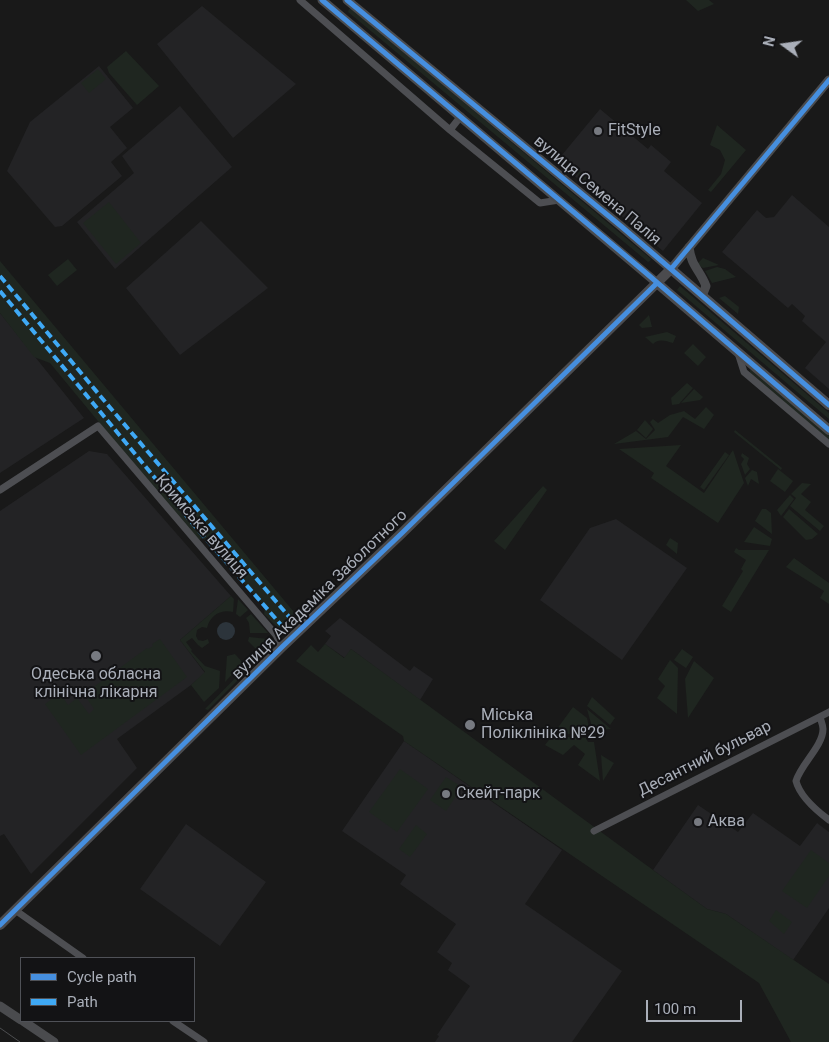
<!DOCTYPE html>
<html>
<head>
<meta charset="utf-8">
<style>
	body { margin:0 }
	#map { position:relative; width:829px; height:1042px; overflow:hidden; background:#191919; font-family:Roboto,sans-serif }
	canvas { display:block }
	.legend { position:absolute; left:20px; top:957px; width:175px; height:65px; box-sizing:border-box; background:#131315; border:1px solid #4f5157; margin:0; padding:6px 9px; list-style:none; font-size:15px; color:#aaafb9 }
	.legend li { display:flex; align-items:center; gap:10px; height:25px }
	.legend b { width:25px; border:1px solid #4f5157 }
	.north { position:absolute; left:759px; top:20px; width:50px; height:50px; -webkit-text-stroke:4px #131315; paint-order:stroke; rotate:284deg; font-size:14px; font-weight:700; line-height:20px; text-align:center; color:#aaafb9 }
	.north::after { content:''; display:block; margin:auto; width:18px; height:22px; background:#aaafb9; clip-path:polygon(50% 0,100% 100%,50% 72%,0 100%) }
	.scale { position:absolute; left:646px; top:1000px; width:96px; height:22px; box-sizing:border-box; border:2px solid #aaafb9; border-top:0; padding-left:6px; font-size:15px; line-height:18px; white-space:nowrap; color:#aaafb9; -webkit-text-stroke:4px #131315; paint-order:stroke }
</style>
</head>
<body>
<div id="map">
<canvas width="829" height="1042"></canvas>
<ul class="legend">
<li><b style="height:6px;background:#468fdf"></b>Cycle path</li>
<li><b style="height:6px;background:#3fa9f5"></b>Path</li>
</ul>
<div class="north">N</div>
<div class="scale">100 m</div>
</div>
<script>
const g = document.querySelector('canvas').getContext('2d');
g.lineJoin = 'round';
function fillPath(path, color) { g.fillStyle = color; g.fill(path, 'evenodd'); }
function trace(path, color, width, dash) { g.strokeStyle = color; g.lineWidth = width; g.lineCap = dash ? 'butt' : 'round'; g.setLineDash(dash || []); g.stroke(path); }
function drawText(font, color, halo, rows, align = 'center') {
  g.font = font + ' Roboto,sans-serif'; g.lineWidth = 4; g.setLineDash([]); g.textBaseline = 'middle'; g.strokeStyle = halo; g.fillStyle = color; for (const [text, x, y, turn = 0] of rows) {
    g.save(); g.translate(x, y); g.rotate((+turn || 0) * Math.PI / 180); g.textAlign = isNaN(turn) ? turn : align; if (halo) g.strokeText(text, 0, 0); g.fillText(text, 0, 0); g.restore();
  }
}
const built = new Path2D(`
	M202 6 296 84 233 138 157 44Z
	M99 66 133 108 110 127 127 148 111 162 122 176 62 226 55 227 7 171 30 122Z
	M180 106 232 167 115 269 77 222 134 173 122 156Z
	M600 109 648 149 651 145 671 162 664 171 702 203 663 251 557 161Z
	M792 195 829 227V389L805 368 826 342 802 321 805 316 792 304 788 308 722 252 757 210 766 218 774 217Z
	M201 221 268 288 180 355 126 288Z
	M0 313 84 418 0 473Z
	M89 451 107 454 231 596 180 640 205 673 191 685 117 739 137 768 31 874 4 834 0 836V511Z
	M616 519 687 568 622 660 540 600 590 528Z
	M340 618 410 671 414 666 433 679 420 700 351 649 345 658 325 644 331 636 325 631Z
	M404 741 562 850 525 904 622 971 572 1042H435L439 1036 437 1035 470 986 448 970 452 963 437 952 456 924 400 884 406 875 342 831Z
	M698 805 738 832 753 813 800 846 817 823 829 832V908L793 960 726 914 707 909 653 870Z
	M186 824 266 882 220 946 140 889Z`);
const green = new Path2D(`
	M686 0H709L714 4 698 11Z
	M351 8 651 259 650 261 648 262 348 12 349 9Z
	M126 51 159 86 137 105 109 73 107 67Z
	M98 69 106 79 89 93 81 83Z
	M717 125 746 150 711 192 708 190 721 174 725 160 720 150 710 145Z
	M568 161 595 184 593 187 566 164Z
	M109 202 141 243 116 264 83 223Z
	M703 258 719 265 703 268 697 264Z
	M68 259 77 270 57 286 48 275Z
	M0 261 299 618 286 631 278 628 264 614 265 607 203 538 197 541 50 363 34 357 0 313Z
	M717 267 725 269 736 277 712 283 705 271Z
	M680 286 829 413V419L677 290Z
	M725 296 739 307 738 314 719 298Z
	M649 315 652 327 642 328 639 325Z
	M667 332 676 336 673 343C666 341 659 338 653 344L645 337Z
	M693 344 706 357 698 366 684 353Z
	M750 370H752L829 434V440L750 374Z
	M687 383 693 388 679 404 672 405 671 398Z
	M694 389 703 397 700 400 681 403Z
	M706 407 714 415 704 429 683 417 668 437 614 444 636 431 646 439 655 430 650 422 653 419 658 423 670 415 684 411 695 419Z
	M645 420 653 429 646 438 637 430Z
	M735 430 782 468 781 470 734 432Z
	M681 445 666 466 704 493 733 450 744 483 718 523 651 478 654 473 619 449Z
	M725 452 729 455 704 490 700 487Z
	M742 453 749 458 747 464 750 469 745 475 741 464 744 459 741 456Z
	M778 469 793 481 785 492 770 481Z
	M752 470 757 472 759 484 751 479 748 486 745 478Z
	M802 483 811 484 801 494 811 502 805 510 824 526 820 531 790 506 796 498 791 494Z
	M543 486 547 490 505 550 494 541Z
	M790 495 794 499 781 516 777 510Z
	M762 509H766L771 513 772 534 755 521Z
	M789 509 818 534 812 539 806 540 783 517Z
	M754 527 772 539 770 546 744 542Z
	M670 538 678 543 677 554 666 545Z
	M736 548 739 550H769L731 612 722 606 743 571 741 569 746 560 734 552Z
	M794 558 829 583V604L820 598 824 591 786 567Z
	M231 596 234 599 233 612C220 609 210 616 207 628L202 627 197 630 196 636 198 640 203 641 208 639 209 643 202 648 198 645 192 638 186 642 192 650 191 651 205 666 220 671 219 688 204 702 191 685 205 672 180 640Z
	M238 599 248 610 240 617 236 614Z
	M251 614 268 633H250L249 623 246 618Z
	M249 637 268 639 257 650 248 641Z
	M160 639 187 677 81 755 45 704 60 693 68 705 77 698 89 714 94 709 84 694 147 648 148 649 153 646 152 644Z
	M325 644 344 658 351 649 653 870 707 909 726 914 829 984V1042H791L759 983 404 741 403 736 296 661 311 645 318 652Z
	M682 649 693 657 686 668 674 660Z
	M235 654 243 663 225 682 227 656Z
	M670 660 678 668 677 714 657 698 665 686 658 679Z
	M694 661 714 678 688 718 685 679Z
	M244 669 246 672 208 710 205 709Z
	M592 697 615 718 610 725 587 706Z
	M573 707 587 718 589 727 585 735 554 733Z
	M587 709 611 729 598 730 592 727Z
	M552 736 586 738 588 742H594L600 781 578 765 585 754 574 745 563 755 545 745Z
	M601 755 614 763 603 781Z
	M400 769 428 789 397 832 369 812Z
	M446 777 462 787 446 811 430 800Z
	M416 825 427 834 410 857 399 849Z
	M811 850 829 863V876L807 908 782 891Z
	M776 910 792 922 784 934 769 921Z`);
const water = new Path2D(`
	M217 631a9 9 0 1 1 18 0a9 9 0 1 1-18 0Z`);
const minor = new Path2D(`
	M300 0 450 130 540 203 559 200
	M450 130 461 116
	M738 353 744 372 829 444
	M0 490 98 426 276 635 282 647
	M820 717C821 721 823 725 823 729 823 746 801 764 796 781 800 797 817 811 829 820
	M594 831 829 712
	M15 910 83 958
	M173 1021 204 1042`);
const major = new Path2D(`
	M322 0 657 283
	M347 0 622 227 671 269 829 80
	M689 247C691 266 700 270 706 286L702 296
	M0 1006 21 1020
	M23 1021 54 1042`);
const highway = new Path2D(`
	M657 283 829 430
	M0 925 282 647 401 534 671 269 829 405`);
const tram = new Path2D(`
	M0 1028 20 1042`);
const quiet = new Path2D(`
	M0 276 107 404 291 619
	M0 291 199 531 283 627`);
const cycleway = new Path2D(`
	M322 0 646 273 829 430
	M347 0 622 227 829 405
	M671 269 829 80
	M0 925 282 647 401 534 657 283`);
const markers = [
	[598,131,5,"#777a81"],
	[96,656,6,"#777a81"],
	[470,725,6,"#777a81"],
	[446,794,5,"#777a81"],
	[698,822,5,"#777a81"]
];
const poiNames = [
	["FitStyle",608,131],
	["Одеська обласна",96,675,"center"],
	["клінічна лікарня",96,693,"center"],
	["Міська",481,716],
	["Поліклініка №29",481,734],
	["Скейт-парк",456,794],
	["Аква",708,822]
];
const streetNames = [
	["вулиця Семена Палія",597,191,40],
	["Кримська вулиця",201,527,49],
	["вулиця Академіка Заболотного",320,595,-44],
	["Десантний бульвар",705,759,-27]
];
fillPath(built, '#232325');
fillPath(green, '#1f2620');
fillPath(water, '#2c343b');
trace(minor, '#4d4e52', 7);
trace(major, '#4a4b4e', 9);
trace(highway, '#4b4b4e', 10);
trace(tram, '#4d4e50', 1);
trace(quiet, '#3fa9f5', 4, [8, 4]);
trace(cycleway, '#468fdf', 5);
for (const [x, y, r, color] of markers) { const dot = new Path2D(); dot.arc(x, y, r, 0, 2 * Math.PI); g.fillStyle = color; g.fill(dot); trace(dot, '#131315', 2); }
drawText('16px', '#aaafb9', '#131315', poiNames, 'left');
drawText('16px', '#aaafb9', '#131315', streetNames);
</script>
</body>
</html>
